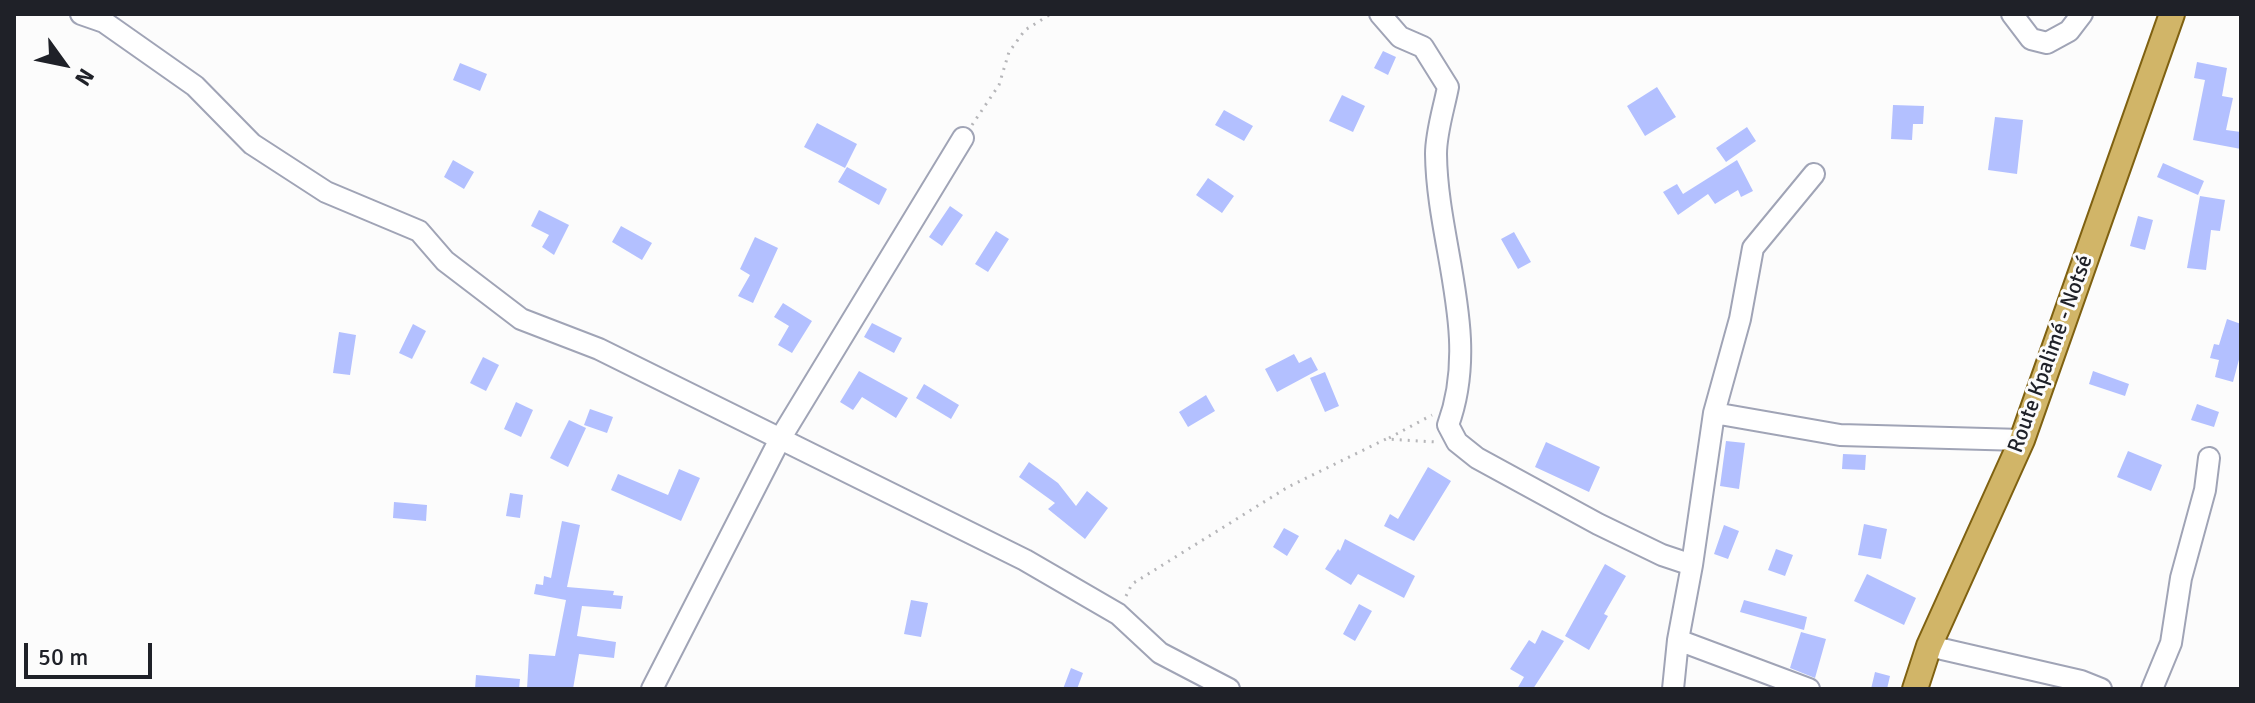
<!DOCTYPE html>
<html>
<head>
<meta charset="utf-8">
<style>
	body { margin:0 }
	#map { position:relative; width:2255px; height:703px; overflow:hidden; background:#fcfcfc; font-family:Signika,sans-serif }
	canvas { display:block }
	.frame { position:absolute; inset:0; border:16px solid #1f2128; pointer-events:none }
	.north { position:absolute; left:24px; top:24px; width:80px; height:80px; -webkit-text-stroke:6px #fcfcfc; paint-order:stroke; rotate:123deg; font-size:22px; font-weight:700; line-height:32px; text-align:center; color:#1f2128 }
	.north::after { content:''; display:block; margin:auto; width:28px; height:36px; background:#1f2128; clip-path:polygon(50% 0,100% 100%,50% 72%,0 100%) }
	.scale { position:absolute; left:24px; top:643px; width:128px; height:36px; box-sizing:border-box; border:4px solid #1f2128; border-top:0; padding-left:10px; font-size:24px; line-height:28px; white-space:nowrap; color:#1f2128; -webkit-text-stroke:6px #fcfcfc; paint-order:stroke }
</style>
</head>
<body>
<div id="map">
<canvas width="2255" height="703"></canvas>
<div class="frame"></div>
<div class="north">N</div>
<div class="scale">50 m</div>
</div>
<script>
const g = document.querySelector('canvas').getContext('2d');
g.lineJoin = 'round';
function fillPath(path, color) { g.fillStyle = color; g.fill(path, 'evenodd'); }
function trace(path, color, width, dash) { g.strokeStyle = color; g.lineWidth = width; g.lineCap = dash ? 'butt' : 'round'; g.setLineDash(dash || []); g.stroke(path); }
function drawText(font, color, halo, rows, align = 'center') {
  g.font = font + ' Signika,sans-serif'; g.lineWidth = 6; g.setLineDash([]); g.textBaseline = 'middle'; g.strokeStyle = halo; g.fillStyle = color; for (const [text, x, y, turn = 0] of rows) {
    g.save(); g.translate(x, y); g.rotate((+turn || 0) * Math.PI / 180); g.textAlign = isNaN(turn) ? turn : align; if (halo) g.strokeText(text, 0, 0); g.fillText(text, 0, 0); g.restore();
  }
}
const building = new Path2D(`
	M1383 51 1396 57 1388 75 1374 68Z
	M2197 62 2227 68 2222 96 2233 98 2226 130 2241 132V149L2193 140 2205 80 2194 78Z
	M460 63 487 74 480 91 453 80Z
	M1657 87 1676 117 1645 136 1627 106Z
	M1342 95 1365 106 1353 132 1329 121Z
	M1893 105 1924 106 1923 124H1913L1912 140 1891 139Z
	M1224 110 1253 126 1244 141 1215 125Z
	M1995 117 2023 120 2017 174 1988 170Z
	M817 123 857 144 845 168 804 147Z
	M1747 127 1756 141 1726 162 1716 148Z
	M453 160 474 172 464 189 444 177Z
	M1737 160 1753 191 1741 197 1738 190 1715 204 1708 194 1678 215 1663 192 1677 184 1683 194Z
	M2163 163 2204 181 2198 195 2157 177Z
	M847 167 887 189 879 205 838 182Z
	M1208 178 1234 196 1222 213 1196 195Z
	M2200 196 2225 200 2220 231 2211 230 2206 270 2187 268Z
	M950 206 963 215 942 246 929 237Z
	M539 210 569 225 554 255 542 247 549 235 531 226Z
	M2138 216 2153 220 2145 250 2130 246Z
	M621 226 652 243 642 260 612 242Z
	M996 231 1009 239 988 272 975 264Z
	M1514 232 1531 262 1518 269 1501 239Z
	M755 237 778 248 753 303 738 296 750 275 740 269Z
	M783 303 812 321 792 353 778 345 789 326 774 317Z
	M2227 319 2241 324V352L2233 382 2215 377 2219 360 2210 358 2214 344 2219 345Z
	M872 323 902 338 894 353 864 337Z
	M413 324 426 331 412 359 399 353Z
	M339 332 356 335 350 375 333 373Z
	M1294 354 1299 363 1311 357 1318 370 1277 392 1265 369Z
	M483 357 499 365 486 391 470 383Z
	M859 371 908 398 896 418 862 397 853 410 840 402Z
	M2093 371 2129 384 2125 396 2089 384Z
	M1325 372 1339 406 1325 412 1310 378Z
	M924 384 959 405 951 419 916 398Z
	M1206 395 1215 411 1188 427 1179 412Z
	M516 402 533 410 521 437 504 429Z
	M2197 404 2219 412 2214 427 2191 420Z
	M590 409 613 417 607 433 584 425Z
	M569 420 586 428 568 467 550 458Z
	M1726 441 1745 443 1739 489 1720 486Z
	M1546 442 1600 467 1589 492 1535 467Z
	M2128 451 2162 465 2151 491 2117 477Z
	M1843 454 1866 455 1865 470 1842 469Z
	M1029 462 1058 483 1076 506 1087 491 1108 508 1085 539 1048 509 1055 503 1019 477Z
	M1428 467 1451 481 1414 541 1384 526 1390 514 1398 519Z
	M679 469 700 478 681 521 611 490 618 474 668 495Z
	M510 493 523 495 520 518 506 516Z
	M394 502 427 505 426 521 393 518Z
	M562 521 580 525 567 587 614 591 613 595 623 596 621 609 582 606 577 636 616 642 614 658 579 654 573 689H527L529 654 555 656 566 600 534 594 536 584 543 585 544 576 551 578Z
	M1864 524 1887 529 1881 559 1858 555Z
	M1724 525 1739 531 1728 559 1714 554Z
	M1284 528 1299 536 1287 556 1273 547Z
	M1345 539 1415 576 1404 598 1358 574 1351 585 1325 569 1338 549 1340 551Z
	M1776 549 1793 555 1785 576 1768 570Z
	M1605 564 1626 576 1604 614 1608 616 1589 650 1565 636Z
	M1867 574 1916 598 1904 625 1854 601Z
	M911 600 928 603 921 637 904 634Z
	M1744 600 1807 617 1804 630 1740 612Z
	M1359 604 1372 611 1355 641 1343 634Z
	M1542 630 1564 641 1533 689H1517L1524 677 1510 669 1529 640 1535 644Z
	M1801 632 1826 639 1815 678 1790 668Z
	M1071 668 1083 673 1077 689H1063Z
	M1875 672 1890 676 1887 689H1871Z
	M476 675 520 679 519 689H475Z`);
const path = new Path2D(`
	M972 125 999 85 1009 52 1025 30 1051 14
	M1389 438 1432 415
	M1126 596 1132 584 1288 487 1386 439 1436 442`);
const minor = new Path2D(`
	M81 14 104 22 195 86 252 144 326 192 419 231 445 261 521 319 599 349 1025 560 1118 614 1160 653 1229 689
	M1380 14 1400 37 1423 47 1448 87C1444 108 1436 132 1436 154 1437 244 1481 336 1448 425L1457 442 1477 458 1598 524 1662 555 1692 565 1678 640 1673 689
	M2012 14 2031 39 2047 43 2069 31 2082 14
	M1714 413 1840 435 2022 440
	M1692 565 1714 413 1740 319 1753 248 1814 174
	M1678 640 1809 689
	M1929 646 2081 681 2101 689
	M652 689 780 439 963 138
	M2152 689 2171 643 2181 578 2205 490 2209 458`);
const major = new Path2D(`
	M1915 689 1929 646 2022 440 2172 14`);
const streetNames = [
	["Route Kpalimé - Notsé",2051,354,-70]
];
fillPath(building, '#b3c0ff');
trace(minor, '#a0a4b6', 24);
trace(major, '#7f6111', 28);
trace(path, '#b6b6b9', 3, [2, 6]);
trace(minor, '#fff', 20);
trace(major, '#d1b568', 24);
drawText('22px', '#1f2128', '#fcfcfc', streetNames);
</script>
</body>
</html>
